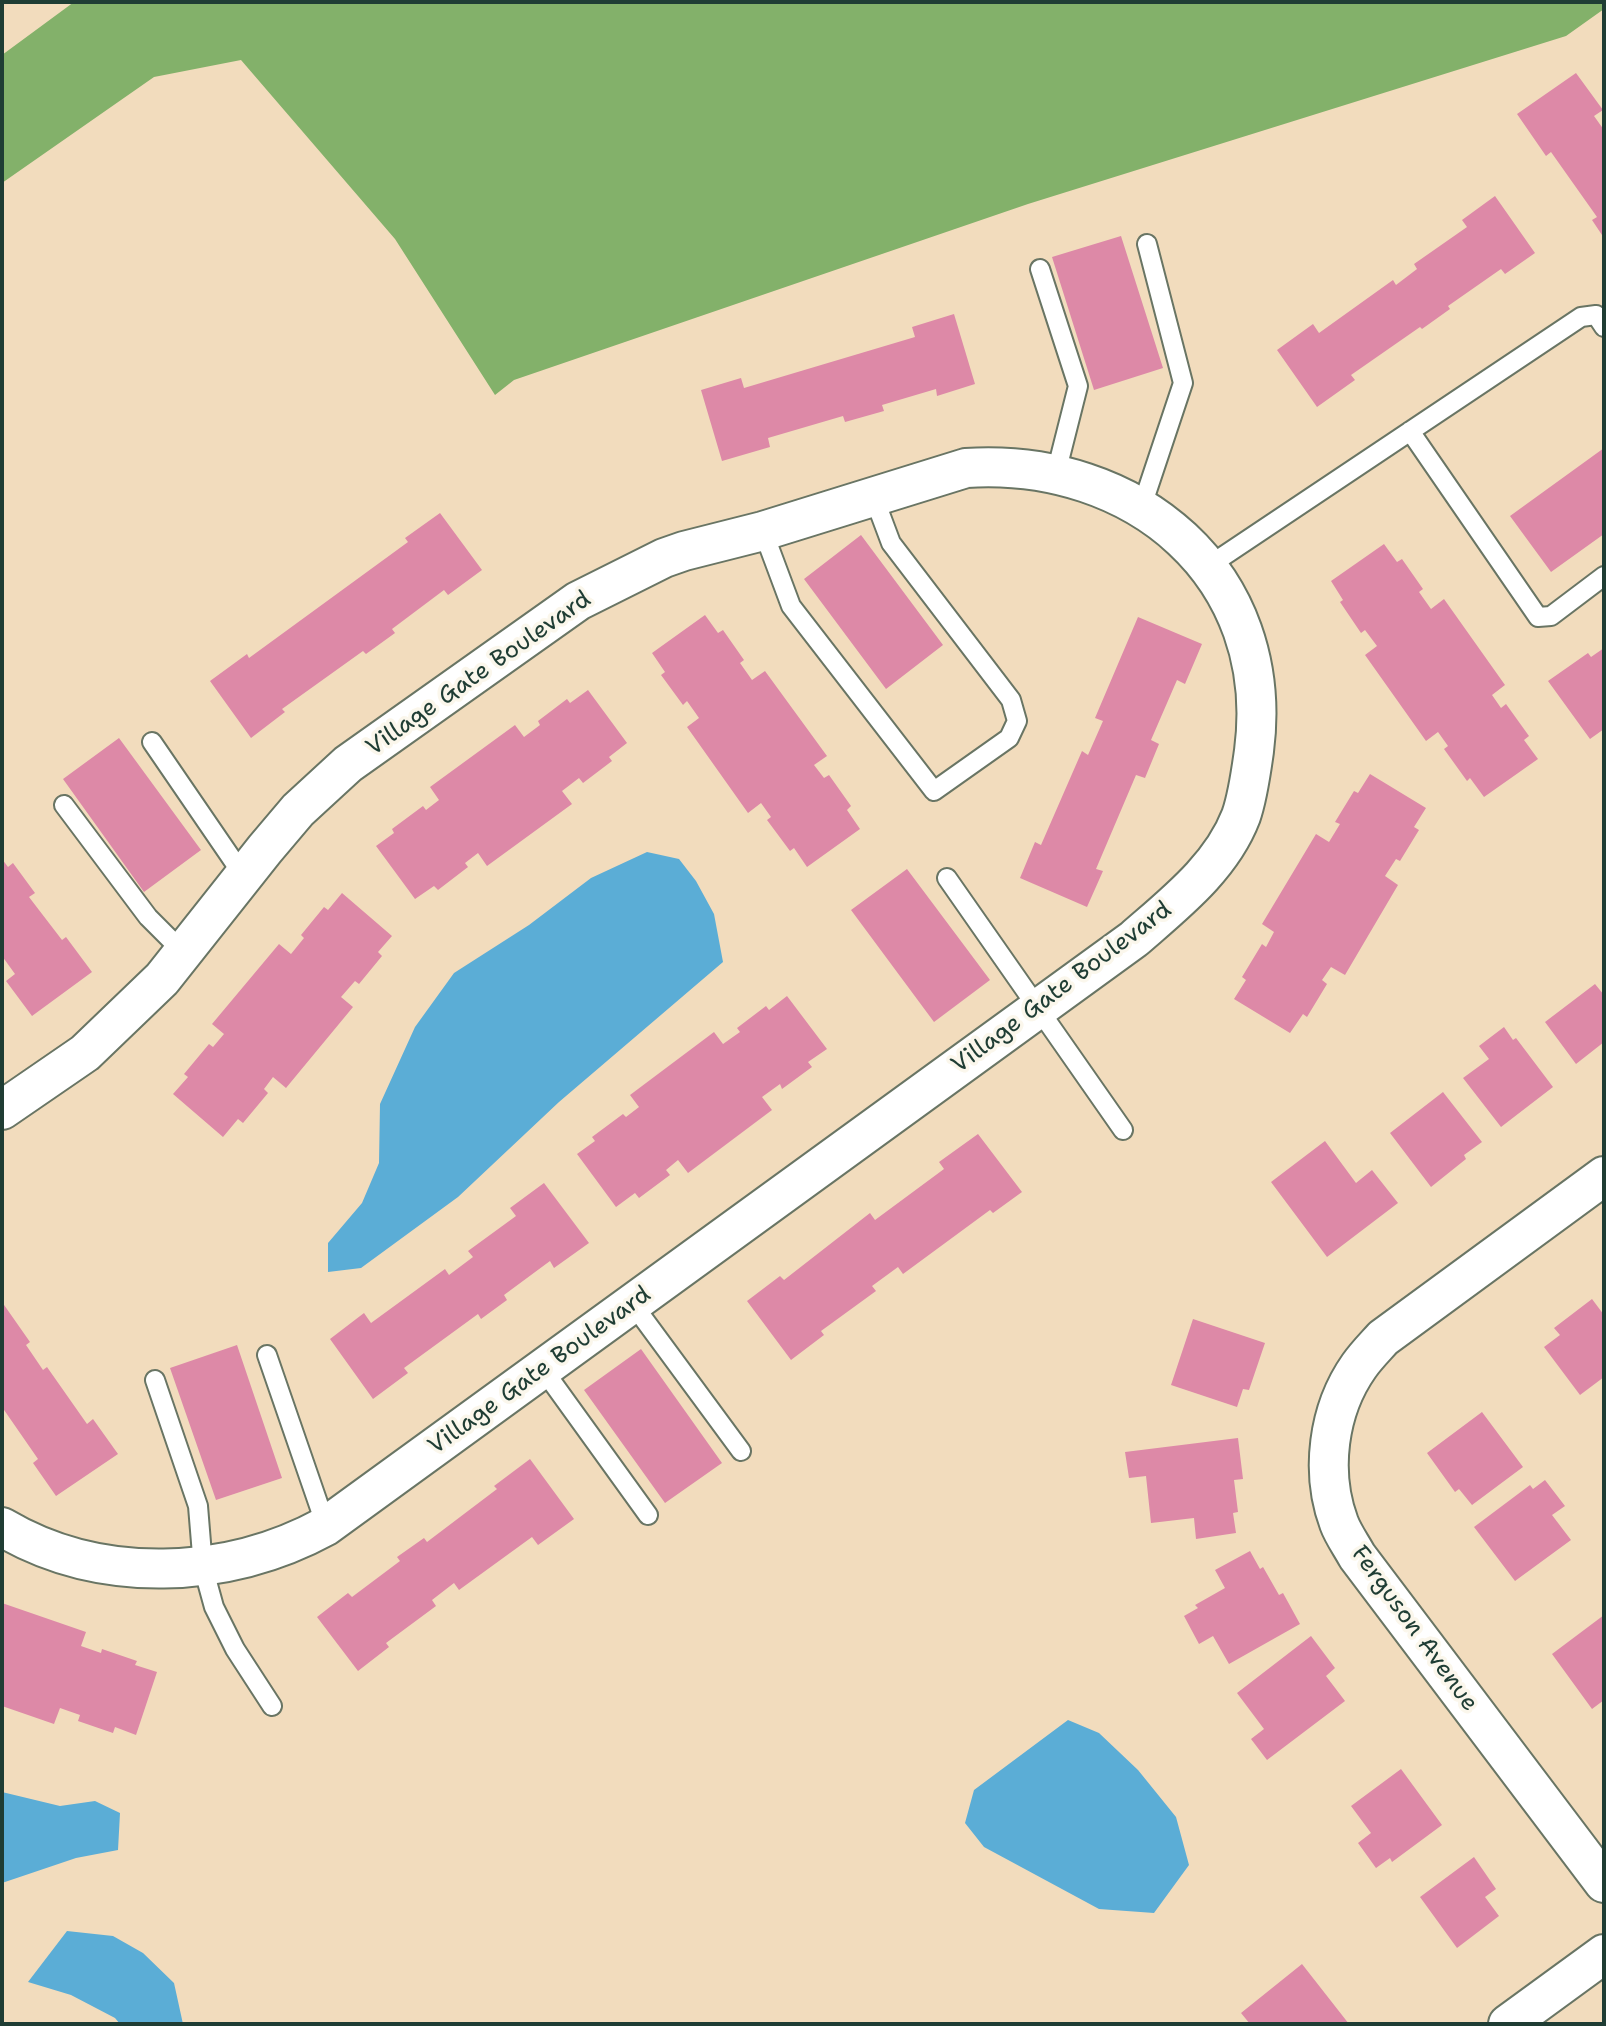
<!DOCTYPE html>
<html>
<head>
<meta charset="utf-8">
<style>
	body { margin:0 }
	#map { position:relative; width:1606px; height:2026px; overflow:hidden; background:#f2dcbd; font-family:"Shantell Sans",sans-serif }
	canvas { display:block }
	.frame { position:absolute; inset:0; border:4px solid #1f3d34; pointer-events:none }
</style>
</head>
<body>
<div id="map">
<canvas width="1606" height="2026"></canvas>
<div class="frame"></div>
</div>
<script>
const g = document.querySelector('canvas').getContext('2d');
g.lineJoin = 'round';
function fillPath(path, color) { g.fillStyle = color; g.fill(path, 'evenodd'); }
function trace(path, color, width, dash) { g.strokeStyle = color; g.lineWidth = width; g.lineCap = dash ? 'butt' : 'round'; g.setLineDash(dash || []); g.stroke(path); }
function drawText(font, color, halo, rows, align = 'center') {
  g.font = font + ' "Shantell Sans",sans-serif'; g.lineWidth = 7; g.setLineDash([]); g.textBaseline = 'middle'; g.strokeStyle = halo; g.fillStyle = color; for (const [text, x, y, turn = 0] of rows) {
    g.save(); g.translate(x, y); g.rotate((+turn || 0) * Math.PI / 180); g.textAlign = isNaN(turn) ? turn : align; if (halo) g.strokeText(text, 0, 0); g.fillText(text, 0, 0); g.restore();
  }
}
const forest = new Path2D(`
	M74 2H1604V9L1566 36 1028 204 514 380 495 395 395 239 241 60 154 77 2 183V55Z`);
const water = new Path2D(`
	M647 852 679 859 696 881 714 914 723 962 559 1102 458 1197 361 1268 328 1272V1243L362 1203 379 1163 380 1104 415 1027 454 973 529 925 591 878Z
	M1068 1720 1099 1733 1138 1770 1176 1817 1189 1865 1154 1913 1099 1909 984 1847 965 1823 974 1790Z
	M2 1792 60 1806 95 1801 120 1813 118 1850 76 1858 2 1883Z
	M67 1931 113 1936 143 1953 174 1983 183 2024H120L115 2018 71 1995 28 1982Z`);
const building = new Path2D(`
	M1576 73 1603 110 1594 116 1604 130V238L1592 220 1597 217 1551 152 1546 156 1517 114Z
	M1495 196 1535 253 1505 274 1501 269 1448 306 1450 309 1422 329 1420 327 1351 375 1355 380 1317 407 1277 350 1313 324 1319 333 1393 280 1396 285 1417 269 1414 264 1467 227 1462 220Z
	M1121 236 1163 368 1094 390 1052 257Z
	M954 314 975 384 937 396 936 389 882 405 884 411 845 422 843 416 768 438 770 447 722 461 701 390 741 378 744 388 915 337 912 327Z
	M1604 448V534L1551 572 1510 516Z
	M440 513 482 570 448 595 444 590 392 629 395 633 366 654 363 651 282 709 285 712 251 738 210 681 247 654 249 658 408 542 405 538Z
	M861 535 943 645 886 689 804 579Z
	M1384 544 1397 562 1402 559 1423 589 1419 592 1431 609 1444 599 1505 685 1492 695 1501 708 1506 704 1529 736 1524 740 1538 759 1484 797 1470 778 1467 781 1444 749 1448 746 1438 732 1426 741 1365 655 1377 646 1365 630 1361 633 1340 602 1343 600 1331 581Z
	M705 615 718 633 723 630 744 660 740 663 752 680 765 671 827 756 814 765 824 778 829 775 851 806 847 810 860 829 807 867 794 848 790 851 767 820 771 817 761 803 748 813 687 727 699 718 687 701 683 705 661 675 665 672 652 653Z
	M1138 617 1202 644 1185 684 1177 680 1151 740 1159 744 1145 778 1136 775 1096 869 1103 871 1087 907 1020 878 1035 842 1041 845 1082 751 1088 755 1103 721 1095 718Z
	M1604 648V729L1590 739 1548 681 1588 653 1591 657Z
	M588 690 627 743 609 757 612 761 583 783 579 778 562 791 572 804 487 866 478 853 465 863 468 867 438 890 434 886 415 899 376 846 394 833 392 829 423 806 426 810 439 800 430 787 515 725 524 737 540 725 538 721 567 699 570 703Z
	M119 738 201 850 144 892 63 779Z
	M1370 774 1426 808 1414 827 1419 830 1400 861 1396 859 1385 876 1398 885 1345 975 1331 967 1322 980 1327 984 1307 1017 1303 1014 1290 1033 1234 999 1246 980 1242 977 1262 944 1266 947 1274 932 1262 924 1316 834 1329 842 1340 824 1335 822 1354 791 1358 793Z
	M2 859 8 867 13 863 35 893 29 897 62 940 66 937 92 972 32 1016 6 981 15 974 2 956Z
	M907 869 990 980 934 1022 851 910Z
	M342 893 392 936 378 952 382 956 359 984 355 981 341 997 353 1007 286 1088 273 1077 264 1089 268 1093 243 1123 238 1119 223 1137 173 1094 188 1077 184 1074 209 1044 213 1047 224 1034 212 1024 279 944 291 954 304 938 301 935 324 907 328 910Z
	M1595 984 1604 995V1042L1576 1064 1545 1022Z
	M787 996 827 1049 808 1062 812 1067 782 1089 780 1084 762 1097 772 1110 688 1173 678 1160 666 1170 670 1175 639 1198 635 1193 616 1207 577 1154 595 1141 592 1137 623 1114 626 1117 639 1107 630 1095 714 1032 723 1044 740 1032 737 1028 766 1006 769 1010Z
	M1504 1027 1513 1040 1516 1038 1553 1087 1501 1127 1463 1078 1489 1059 1479 1046Z
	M1443 1092 1482 1142 1464 1155 1466 1159 1431 1187 1390 1133Z
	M978 1134 1022 1192 993 1213 990 1210 903 1274 898 1267 872 1286 876 1291 821 1331 824 1335 791 1360 747 1301 780 1276 784 1280 870 1213 875 1220 944 1169 939 1162Z
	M1325 1141 1356 1183 1372 1170 1398 1203 1327 1257 1271 1182Z
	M544 1183 589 1243 554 1268 550 1261 504 1295 507 1300 481 1319 478 1314 404 1368 408 1373 373 1399 330 1339 364 1313 371 1323 445 1269 449 1275 473 1257 468 1251 516 1216 510 1208Z
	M1592 1299 1604 1315V1377L1580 1395 1544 1347 1560 1335 1554 1328Z
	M2 1302 30 1342 26 1345 43 1370 47 1367 87 1424 93 1419 118 1454 56 1496 33 1463 38 1459 2 1407Z
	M1193 1319 1265 1343 1249 1390 1243 1389 1237 1407 1171 1385Z
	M237 1345 282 1478 216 1500 170 1368Z
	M641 1349 722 1463 665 1503 584 1390Z
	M1482 1412 1523 1467 1472 1505 1459 1489 1455 1492 1427 1453Z
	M1238 1438 1243 1479 1234 1480 1238 1512 1233 1513 1236 1533 1196 1539 1194 1518 1151 1523 1146 1476 1129 1478 1125 1452Z
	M530 1459 574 1519 538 1545 532 1537 459 1590 454 1583 432 1600 436 1606 386 1643 389 1647 358 1671 317 1617 348 1593 352 1597 400 1561 397 1557 424 1538 427 1542 497 1489 494 1486Z
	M1545 1480 1565 1506 1552 1515 1571 1540 1515 1581 1474 1527 1530 1485 1533 1489Z
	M1250 1551 1260 1569 1263 1567 1279 1595 1283 1593 1300 1624 1229 1664 1213 1636 1199 1644 1184 1616 1198 1608 1195 1605 1225 1588 1215 1570Z
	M2 1603 86 1632 81 1646 101 1653 102 1649 137 1661 135 1665 157 1672 136 1735 115 1727 113 1733 78 1721 80 1715 60 1708 54 1724 2 1706Z
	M1604 1615V1700L1592 1709 1552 1654Z
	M1311 1636 1335 1668 1326 1676 1345 1701 1267 1760 1251 1739 1264 1729 1237 1693Z
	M1401 1769 1442 1825 1392 1862 1390 1858 1376 1868 1358 1843 1371 1833 1351 1806Z
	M1474 1857 1496 1889 1485 1897 1499 1916 1457 1948 1420 1897Z
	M1302 1964 1349 2024H1250L1241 2013Z`);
const service = new Path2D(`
	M1040 269 1078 386 1056 473
	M1410 431 1538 617 1551 616 1604 576
	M1142 506 1183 383 1147 244
	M763 531 791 606 934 791 1009 738 1017 721 1011 700 891 543 873 495
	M1207 567 1581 317 1596 315 1604 327
	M152 742 243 875
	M64 805 148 917 183 952
	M947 878 1123 1130
	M632 1303 741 1451
	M267 1355 326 1526
	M542 1368 648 1515
	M155 1380 198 1506 203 1567 214 1607 235 1649 272 1706`);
const minor = new Path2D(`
	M2 1110 85 1053 162 979 265 849 298 810 348 764 578 601 664 558 684 551 763 531 966 468C1135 457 1277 574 1254 751 1251 772 1248 796 1241 816 1221 868 1174 904 1134 939L326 1526C227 1580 100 1585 2 1527
	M1604 1176 1383 1338C1375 1347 1366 1356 1359 1366 1328 1410 1320 1472 1339 1523 1343 1534 1351 1545 1357 1556L1604 1883
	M1508 2024 1604 1954`);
const streetNames = [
	["Village Gate Boulevard",479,674,-35],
	["Village Gate Boulevard",1062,988,-37],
	["Village Gate Boulevard",540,1371,-36],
	["Ferguson Avenue",1414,1629,54]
];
fillPath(forest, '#83b16a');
fillPath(water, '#5badd6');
fillPath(building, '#dd89a7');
trace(service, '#697564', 22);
trace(minor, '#697564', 42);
trace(service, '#fff', 18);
trace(minor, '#fff', 38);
drawText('24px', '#1f3d34', '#fbf7ec', streetNames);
</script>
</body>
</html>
